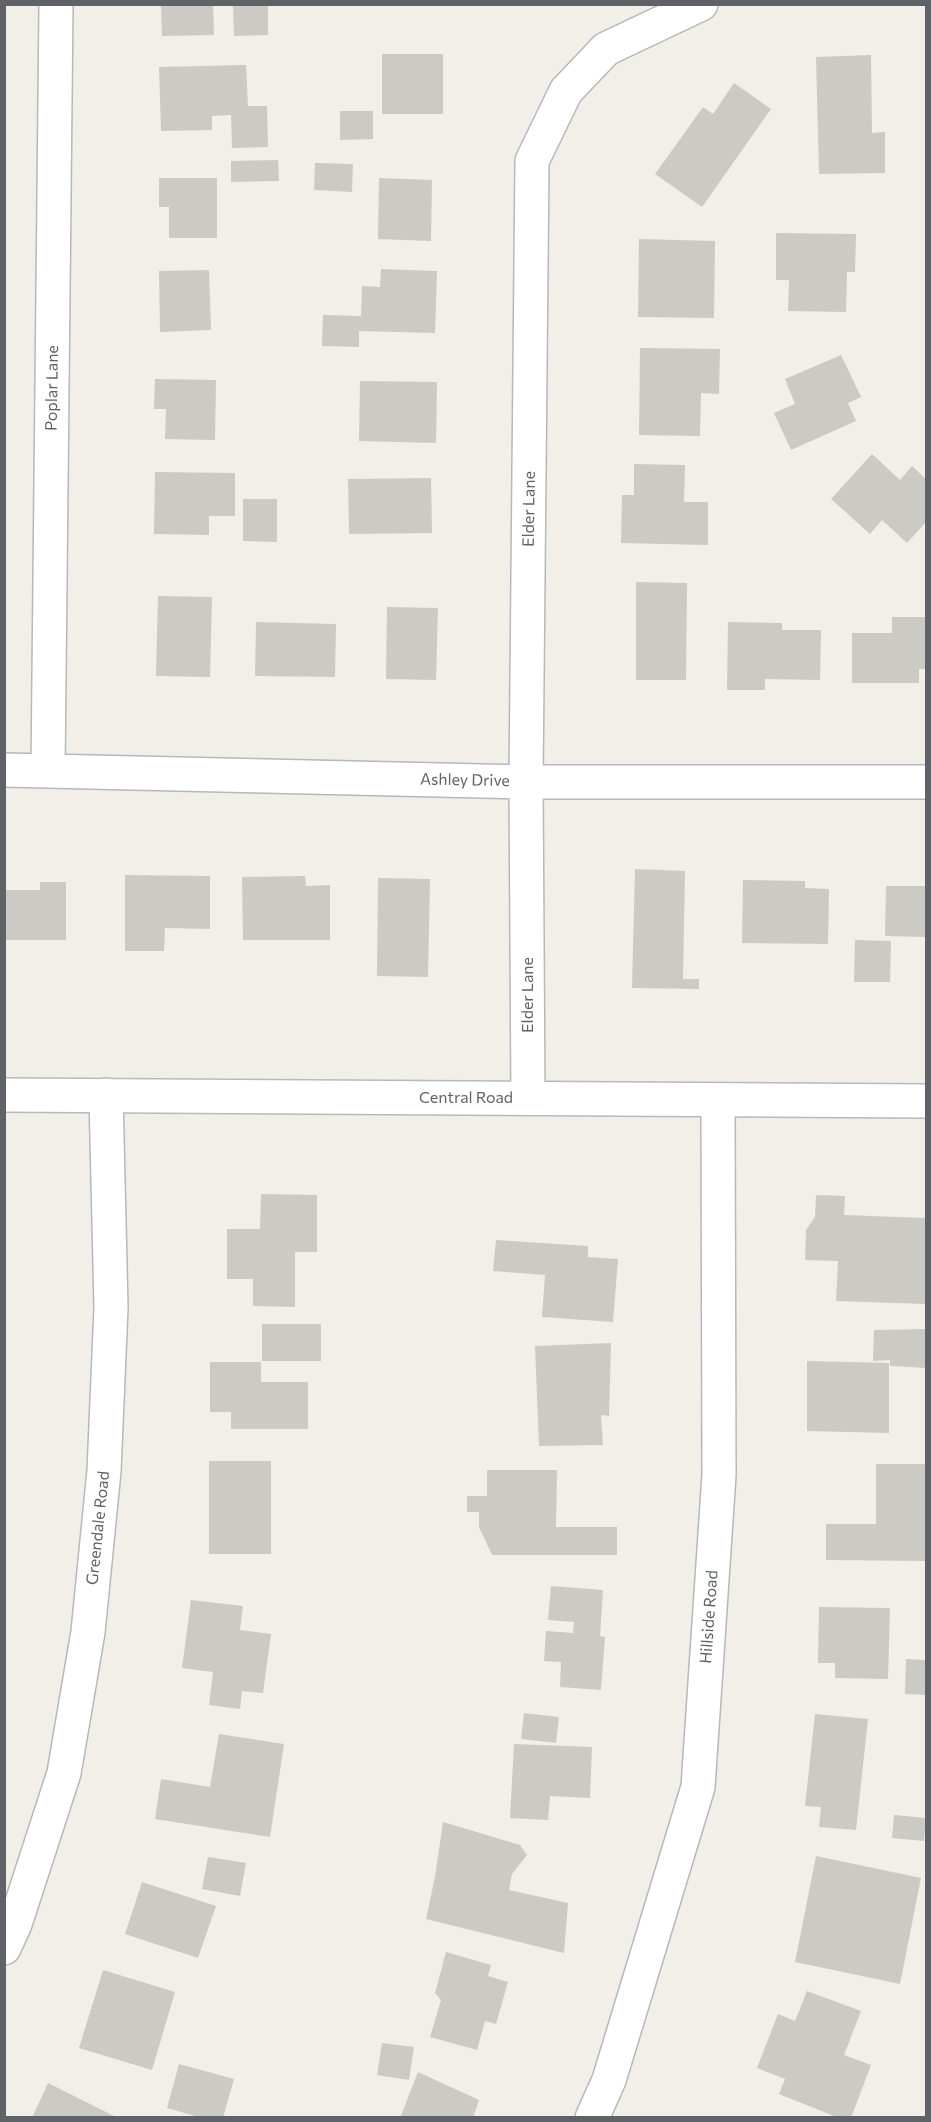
<!DOCTYPE html>
<html>
<head>
<meta charset="utf-8">
<style>
	body { margin:0 }
	#map { position:relative; width:931px; height:2122px; overflow:hidden; background:#f1efe8; font-family:Commissioner,sans-serif }
	canvas { display:block }
	.frame { position:absolute; inset:0; border:6px solid #5f6368; pointer-events:none }
</style>
</head>
<body>
<div id="map">
<canvas width="931" height="2122"></canvas>
<div class="frame"></div>
</div>
<script>
const g = document.querySelector('canvas').getContext('2d');
g.lineJoin = 'round';
function fillPath(path, color) { g.fillStyle = color; g.fill(path, 'evenodd'); }
function trace(path, color, width, dash) { g.strokeStyle = color; g.lineWidth = width; g.lineCap = dash ? 'butt' : 'round'; g.setLineDash(dash || []); g.stroke(path); }
function drawText(font, color, halo, rows, align = 'center') {
  g.font = font + ' Commissioner,sans-serif'; g.lineWidth = 4.5; g.setLineDash([]); g.textBaseline = 'middle'; g.strokeStyle = halo; g.fillStyle = color; for (const [text, x, y, turn = 0] of rows) {
    g.save(); g.translate(x, y); g.rotate((+turn || 0) * Math.PI / 180); g.textAlign = isNaN(turn) ? turn : align; if (halo) g.strokeText(text, 0, 0); g.fillText(text, 0, 0); g.restore();
  }
}
const building = new Path2D(`
	M161 4H213L214 35 162 36Z
	M233 4H268V35L234 36Z
	M382 54H443V114H382Z
	M871 55 872 133 885 132V173L819 174 816 57Z
	M246 65 248 106H267L268 147 232 148 231 115 212 116V130L161 131 159 67Z
	M734 83 771 109 702 207 655 174 703 107 713 114Z
	M340 111H373V139L340 140Z
	M278 160 279 181 231 182V161Z
	M315 163 353 164 352 192 314 190Z
	M159 178H217V238H169V207H159Z
	M379 178 432 180 431 241 378 239Z
	M776 233 856 234 855 272H847L846 312 788 311 789 280H776Z
	M639 239 715 241 714 318 638 317Z
	M381 269 437 271 435 333 359 331V347L322 346 323 315 361 316 362 286 380 287Z
	M209 270 211 330 160 332 159 271Z
	M640 348 720 349 719 394 701 393 700 436 639 435Z
	M841 355 861 397 848 403 856 421 791 450 774 413 795 404 785 379Z
	M155 379 216 380 215 440 165 439 166 409H154Z
	M360 381 437 382 436 443 359 441Z
	M872 454 900 480 912 466 926 479V522L907 543 882 520 870 534 831 499Z
	M634 464 685 465 684 502H708V545L621 543 622 495H634Z
	M155 472 235 473V516H209V535L154 534Z
	M431 478 432 533 349 534 348 479Z
	M243 499H277V542L243 541Z
	M636 582 687 583 686 680H636Z
	M158 596 212 597 210 677 156 676Z
	M387 607 438 608 436 680 386 679Z
	M892 617H926V669H919V683H852V633H892Z
	M256 622 336 624 335 677 255 676Z
	M728 622 782 623V630H821L820 680 765 679V690H727Z
	M635 869 685 871 683 979H699V989L632 988Z
	M125 875 210 876V929L165 928 164 951H125Z
	M305 876 306 886 330 885V940H243L242 877Z
	M378 878 430 879 428 977 377 976Z
	M743 880 805 881V888L829 889 828 944 742 943Z
	M40 882H66V940H6V890H40Z
	M886 886H926V937L885 936Z
	M855 940 891 941 890 982H854Z
	M261 1194 317 1195V1252H295V1307L253 1306V1279H227V1229H260Z
	M816 1195 845 1196 844 1215 926 1218V1304L836 1301 838 1261 805 1260 806 1230 815 1217Z
	M496 1240 588 1246V1257L618 1259 613 1322 542 1317 545 1275 493 1271Z
	M262 1324H321V1361H262Z
	M926 1329V1368L890 1366V1360L873 1361 874 1330Z
	M611 1343 609 1416 601 1415 603 1445 539 1446 535 1346Z
	M807 1361 889 1363V1433L807 1431Z
	M210 1362H261V1382H308V1429H231V1412H210Z
	M209 1461H271V1554H209Z
	M876 1464H926V1561L826 1560V1524H876Z
	M487 1470H557L556 1527H617V1555H492L479 1527V1512H467V1496H487Z
	M551 1586 603 1590 600 1636 605 1637 601 1690 560 1687 561 1662 544 1661 546 1631 573 1633 574 1622 548 1620Z
	M191 1600 243 1606 240 1630 271 1634 263 1693 242 1691 240 1709 209 1705 213 1672 182 1668Z
	M819 1607 890 1608 888 1679 835 1678V1663H818Z
	M906 1659 926 1660V1695L905 1694Z
	M524 1713 559 1717 556 1743 521 1739Z
	M815 1714 868 1719 856 1830 819 1827 821 1807 805 1806Z
	M219 1734 284 1744 270 1837 155 1819 161 1779 210 1787Z
	M514 1744 592 1747 590 1798 550 1796 548 1820 510 1818Z
	M894 1815 926 1818 924 1841 892 1838Z
	M443 1822 520 1845 527 1855 512 1874 509 1890 568 1903 564 1953 426 1919 435 1877Z
	M816 1856 921 1878 900 1984 795 1962Z
	M208 1857 246 1863 240 1896 202 1889Z
	M142 1882 216 1906 198 1958 125 1934Z
	M446 1952 491 1965 488 1976 508 1982 496 2024 485 2021 477 2050 430 2037 441 2000 435 1993Z
	M103 1970 175 1992 152 2070 79 2048Z
	M807 1991 861 2011 844 2055 871 2065 851 2118H839L779 2094 785 2079 757 2068 778 2014 795 2021Z
	M382 2043 414 2047 409 2080 377 2075Z
	M179 2064 234 2079 223 2118H202L167 2108Z
	M418 2072 479 2100 473 2118H400Z
	M48 2083 118 2118H32Z`);
const street = new Path2D(`
	M4 770 526 782H926
	M48 771 56 4
	M528 1098 526 782 532 161 566 91 606 49 701 4
	M4 1948 15 1924 64 1773 88 1632 104 1471 111 1308 106 1095
	M592 2118 609 2080 698 1787 719 1475 718 1100`);
const secondary = new Path2D(`
	M4 1095 926 1101`);
const streetNames = [
	["Poplar Lane",52,388,-89],
	["Elder Lane",529,509,-89],
	["Ashley Drive",465,780,1],
	["Elder Lane",528,995,-90],
	["Central Road",466,1098],
	["Greendale Road",98,1528,-84],
	["Hillside Road",709,1617,-86]
];
fillPath(building, '#cccac5');
trace(street, '#b5b8bc', 36);
trace(secondary, '#b6babf', 36);
trace(street, '#fff', 33);
trace(secondary, '#fff', 33);
drawText('16px', '#5f6368', '#fff', streetNames);
</script>
</body>
</html>
